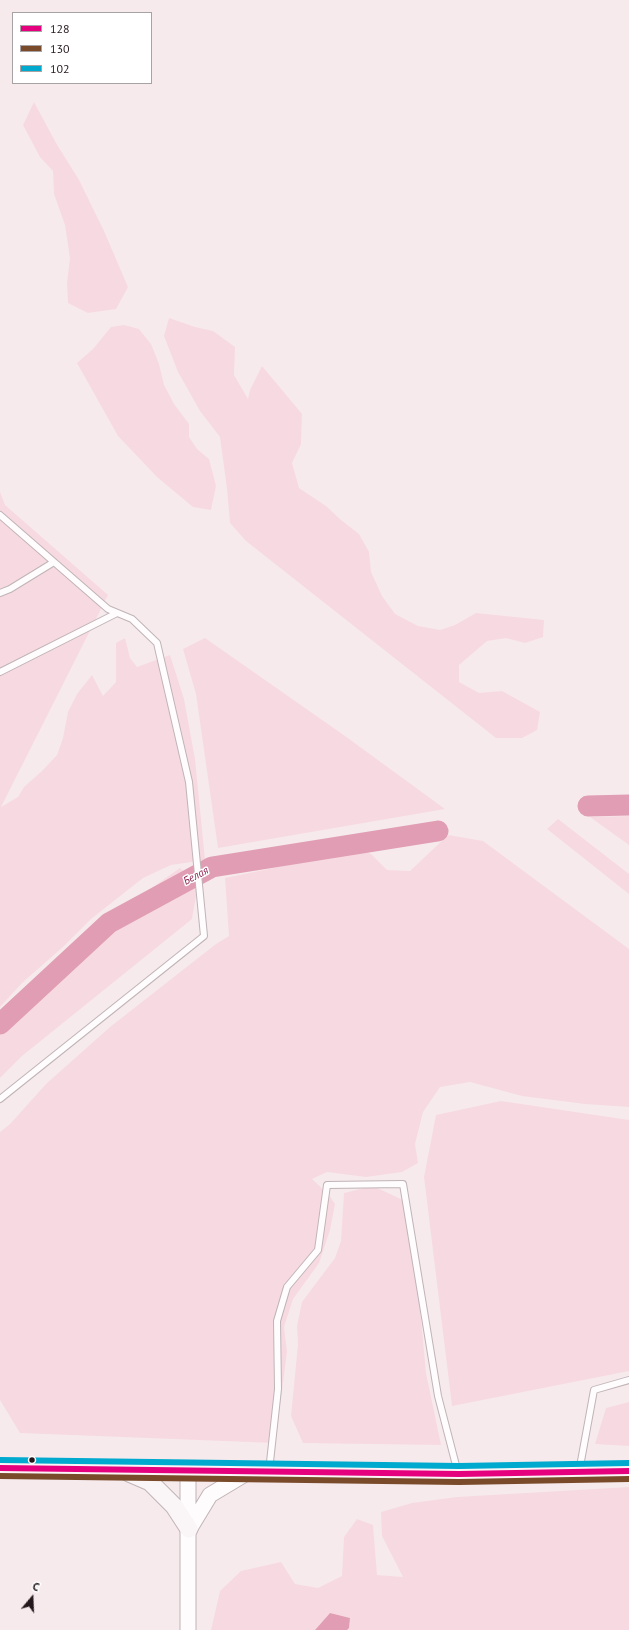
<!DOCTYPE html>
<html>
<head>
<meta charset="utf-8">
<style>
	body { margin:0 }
	#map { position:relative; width:629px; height:1630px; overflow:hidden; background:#f6eaed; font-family:"PT Sans",sans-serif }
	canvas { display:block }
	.legend { position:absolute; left:12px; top:12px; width:140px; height:72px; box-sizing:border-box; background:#fff; border:1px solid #a7a2a4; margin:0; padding:5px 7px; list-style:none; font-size:12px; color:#24171b }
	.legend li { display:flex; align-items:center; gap:8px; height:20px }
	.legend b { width:20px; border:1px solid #a7a2a4 }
	.north { position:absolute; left:12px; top:1578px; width:40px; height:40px; -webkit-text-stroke:3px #fff; paint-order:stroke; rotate:19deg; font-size:11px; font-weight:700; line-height:16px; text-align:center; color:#24171b }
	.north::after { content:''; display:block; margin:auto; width:14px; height:18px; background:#24171b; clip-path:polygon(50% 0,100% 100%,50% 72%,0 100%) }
</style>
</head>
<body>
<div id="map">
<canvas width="629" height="1630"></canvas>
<ul class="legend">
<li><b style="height:5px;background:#e5007d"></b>128</li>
<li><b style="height:5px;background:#7a4b2a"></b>130</li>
<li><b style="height:5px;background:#00a9ce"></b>102</li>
</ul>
<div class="north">С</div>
</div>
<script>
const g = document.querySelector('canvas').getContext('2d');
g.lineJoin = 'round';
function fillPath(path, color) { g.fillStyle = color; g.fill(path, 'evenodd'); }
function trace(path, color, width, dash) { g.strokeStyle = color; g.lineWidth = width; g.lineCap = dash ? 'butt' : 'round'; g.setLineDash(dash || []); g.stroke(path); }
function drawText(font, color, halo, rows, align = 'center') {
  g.font = font + ' "PT Sans",sans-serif'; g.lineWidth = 3; g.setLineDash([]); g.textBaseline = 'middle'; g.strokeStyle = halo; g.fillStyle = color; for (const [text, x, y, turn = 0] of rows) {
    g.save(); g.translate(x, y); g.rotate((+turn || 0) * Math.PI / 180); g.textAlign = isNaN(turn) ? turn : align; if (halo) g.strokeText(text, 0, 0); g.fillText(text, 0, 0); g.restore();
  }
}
const green = new Path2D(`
	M34 102 56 143 79 180 104 231 128 287 116 309 88 313 68 303 67 283 70 258 65 225 54 194 53 171 40 157 23 125Z
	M169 318 195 327 213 331 235 347 234 375 248 399 250 390 262 366 302 414 301 444 292 463 299 488 326 506 341 520 359 534 369 552 371 572 382 596 395 614 418 626 440 630 455 625 476 613 544 620 543 637 525 643 506 638 487 641 459 665V682L479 693 502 691 540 712 537 730 522 738H496L246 541 230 523 227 489 220 437 200 411 178 372 164 336Z
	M124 325 139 329 151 344 159 364 164 385 174 404 189 424V437L197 449 209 459 216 486 211 510 193 507 157 477 118 436 77 363 93 349 111 327Z
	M0 492 5 505 108 595 1 807 18 797 24 787 42 771 57 755 63 738 68 712 77 694 92 675 103 696 116 682V643L125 638 130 658 137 667 170 655 184 699 195 759 205 860 171 865 143 878 91 919 64 946 22 983 0 1007Z
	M205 638 345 736 445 809 218 848 196 694 183 649Z
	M629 816V845L590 817Z
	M558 819 629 874V894L547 829Z
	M448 835 483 841 629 949V1107L585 1104 522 1096 470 1082 440 1087 423 1112 415 1144 418 1163 402 1172 366 1177 327 1172 312 1179 329 1195 335 1204 330 1230 319 1263 293 1299 284 1327 287 1352 275 1443 20 1433 0 1400V1132L10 1124 46 1084 110 1027 216 944 229 936 225 878 360 850 371 854 387 870 410 871Z
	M180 868 198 884 192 919 22 1056 0 1078V1028L22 1014 66 969 101 926 136 899Z
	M501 1101 629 1120V1371L452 1406 424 1177 436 1115Z
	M373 1186 405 1201 416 1266 426 1373 441 1445 303 1443 291 1416 298 1344 297 1326 302 1302 335 1258 341 1241 344 1193Z
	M629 1402V1446L595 1444 606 1408Z
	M629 1487V1630H347L349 1628 350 1618 330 1613 315 1630H211L220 1591 241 1571 281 1562 295 1584 318 1588 342 1576 344 1537 357 1519 373 1525 377 1575 403 1577 382 1536 381 1512 412 1503 457 1497Z`);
const water = new Path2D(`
	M330 1613 350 1618 349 1628 347 1630H315Z`);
const river = new Path2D(`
	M588 806 629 805
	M0 1024 109 923 212 867 438 831`);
const service = new Path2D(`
	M0 515 108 609 132 619 157 643 189 782 204 936 0 1099
	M0 593 10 589 54 562
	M0 672 117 613
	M269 1471 278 1389 277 1321 287 1287 318 1250 327 1185 403 1184 438 1396 458 1473
	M579 1472 594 1390 629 1380`);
const tertiary = new Path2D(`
	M188 1470V1630
	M190 1528 210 1495 250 1471`);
const secondary = new Path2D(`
	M0 1468 459 1474 629 1471
	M129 1473 150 1482 174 1506 189 1529`);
const bus1 = new Path2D(`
	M0 1468 459 1474 629 1471`);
const bus2 = new Path2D(`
	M0 1476 459 1482 629 1479`);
const bus3 = new Path2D(`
	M0 1460 459 1466 629 1463`);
const markers = [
	[32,1460,3.5,"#24171b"]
];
const waterNames = [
	["Белая",196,876,-28]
];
fillPath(green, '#f7dae1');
fillPath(water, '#e09db3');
trace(river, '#e09db3', 21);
trace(service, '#c0b4b7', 8);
trace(tertiary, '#c0b4b7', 17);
trace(secondary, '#c0b4b7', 19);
trace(service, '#fefcfc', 6);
trace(tertiary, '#fefcfc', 15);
trace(secondary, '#faf5f6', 17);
trace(bus1, '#e5007d', 6);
trace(bus2, '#7a4b2a', 6);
trace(bus3, '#00a9ce', 6);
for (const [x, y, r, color] of markers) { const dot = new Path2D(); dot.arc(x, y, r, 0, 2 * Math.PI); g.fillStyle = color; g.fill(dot); trace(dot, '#fff', 1.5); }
drawText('italic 11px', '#8e2250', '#fff', waterNames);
</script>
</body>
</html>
